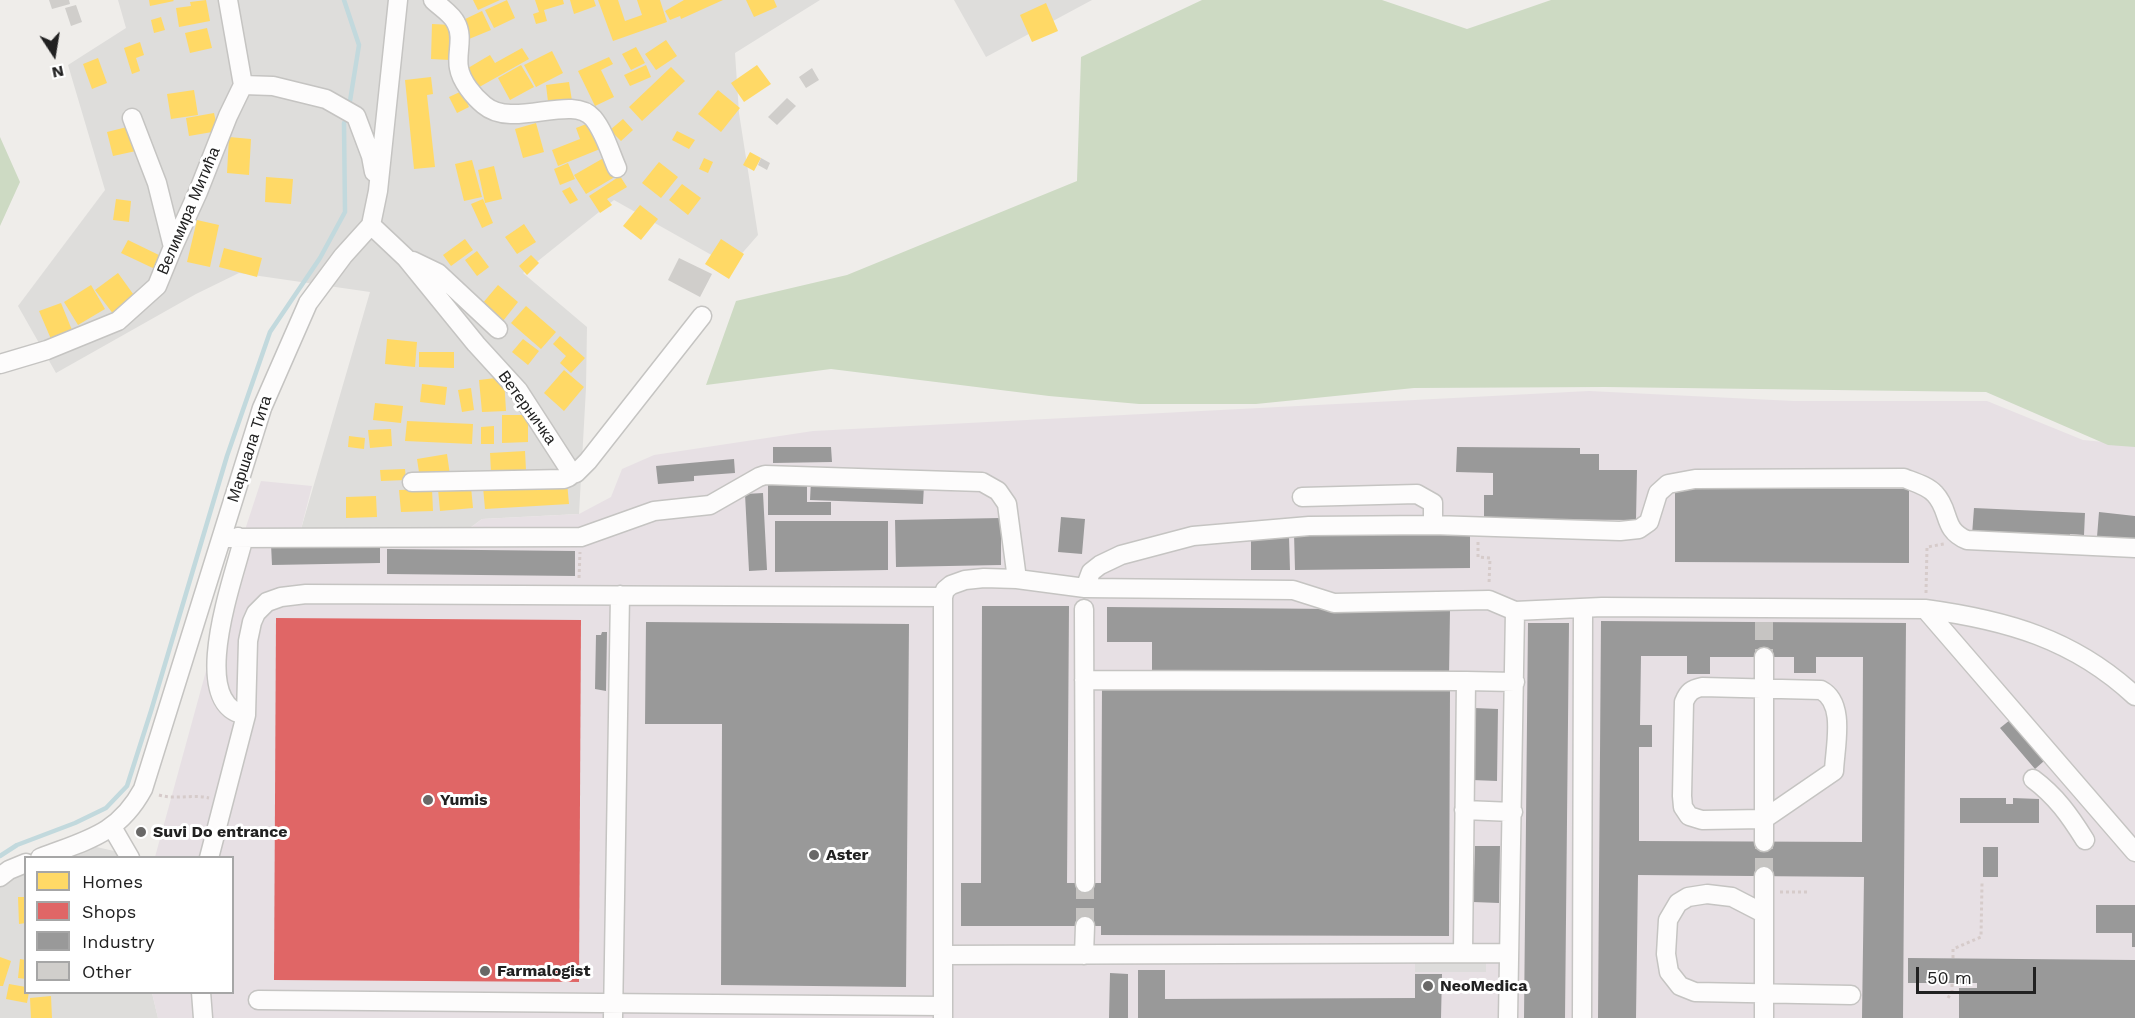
<!DOCTYPE html>
<html>
<head>
<meta charset="utf-8">
<style>
	body { margin:0 }
	#map { position:relative; width:2135px; height:1018px; overflow:hidden; background:#efedea; font-family:"Work Sans",sans-serif }
	canvas { display:block }
	.legend { position:absolute; left:24px; top:856px; width:210px; height:138px; box-sizing:border-box; background:#fff; border:2px solid #a6a6a6; margin:0; padding:8px 10px; list-style:none; font-size:18px; color:#212121 }
	.legend li { display:flex; align-items:center; gap:12px; height:30px }
	.legend b { width:30px; border:2px solid #a6a6a6 }
	.north { position:absolute; left:24px; top:24px; width:60px; height:60px; -webkit-text-stroke:4px #fff; paint-order:stroke; rotate:168deg; font-size:16px; font-weight:700; line-height:24px; text-align:center; color:#212121 }
	.north::after { content:''; display:block; margin:auto; width:21px; height:27px; background:#212121; clip-path:polygon(50% 0,100% 100%,50% 72%,0 100%) }
	.scale { position:absolute; left:1916px; top:967px; width:120px; height:27px; box-sizing:border-box; border:3px solid #212121; border-top:0; padding-left:8px; font-size:18px; line-height:21px; white-space:nowrap; color:#212121; -webkit-text-stroke:4px #fff; paint-order:stroke }
</style>
</head>
<body>
<div id="map">
<canvas width="2135" height="1018"></canvas>
<ul class="legend">
<li><b style="height:16px;background:#ffd966"></b>Homes</li>
<li><b style="height:16px;background:#e06666"></b>Shops</li>
<li><b style="height:16px;background:#999"></b>Industry</li>
<li><b style="height:16px;background:#d0cecb"></b>Other</li>
</ul>
<div class="north">N</div>
<div class="scale">50 m</div>
</div>
<script>
const g = document.querySelector('canvas').getContext('2d');
g.lineJoin = 'round';
function fillPath(path, color) { g.fillStyle = color; g.fill(path, 'evenodd'); }
function trace(path, color, width, dash) { g.strokeStyle = color; g.lineWidth = width; g.lineCap = dash ? 'butt' : 'round'; g.setLineDash(dash || []); g.stroke(path); }
function drawText(font, color, halo, rows, align = 'center') {
  g.font = font + ' "Work Sans",sans-serif'; g.lineWidth = 6; g.setLineDash([]); g.textBaseline = 'middle'; g.strokeStyle = halo; g.fillStyle = color; for (const [text, x, y, turn = 0] of rows) {
    g.save(); g.translate(x, y); g.rotate((+turn || 0) * Math.PI / 180); g.textAlign = isNaN(turn) ? turn : align; if (halo) g.strokeText(text, 0, 0); g.fillText(text, 0, 0); g.restore();
  }
}
const residential = new Path2D(`
	M118 0H820L735 53 739 113 758 235 731 266 614 200 523 273 587 327 586 388 579 514 482 519 470 528 301 529 370 292 239 273 196 294 56 373 18 306 105 190 68 65 126 28Z
	M954 0H1092L986 57Z
	M74 842 141 857 34 858Z
	M25 861 26 992 152 993 158 1018H0V875Z`);
const industrial = new Path2D(`
	M1589 391 1794 401H1987L2083 440 2135 445V1018H158L152 993 232 992V858L155 857 243 536 261 481 312 486 301 529 470 528 482 519 579 514 611 497 622 469 654 455 813 431Z`);
const religious = new Path2D(`
	M1415 959 1486 960V972H1415Z`);
const forest = new Path2D(`
	M1202 0H1382L1467 29 1551 0H2135V447L2108 445 1986 392 1605 387 1414 388 1256 404H1139L1049 396 831 369 706 385 736 301 847 275 1077 181 1081 57Z
	M0 137 20 182 0 226Z`);
const homes = new Path2D(`
	M149 0H173L174 1 150 6Z
	M206 0 210 21 179 27 176 8 191 6 190 2Z
	M473 0H500L478 10Z
	M507 0 515 18 494 28 485 10Z
	M535 0H563L564 4 544 10 547 21 536 24 533 14 539 12Z
	M570 0H594L596 6 574 14Z
	M598 0H618L625 21 642 15 637 0H660L667 22 613 41Z
	M684 0H723L681 19 680 16 670 20 665 11Z
	M746 0H774L777 7 754 17Z
	M1046 3 1058 31 1032 42 1020 15Z
	M482 11 491 30 469 39 461 21Z
	M161 17 165 30 154 33 151 20Z
	M432 24 452 25 450 60 431 59Z
	M207 28 212 48 190 53 185 33Z
	M666 40 677 56 656 70 645 54Z
	M140 42 144 55 136 58 140 71 132 74 124 48Z
	M636 47 645 63 631 70 622 54Z
	M522 48 529 59 474 90 463 71 490 55 495 63Z
	M552 51 563 73 536 87 524 65Z
	M609 57 613 64 601 70 614 97 595 106 578 71Z
	M98 58 107 83 92 89 83 64Z
	M521 65 534 87 510 100 498 78Z
	M646 65 651 77 630 86 624 75Z
	M757 65 771 84 744 102 731 83Z
	M671 67 685 81 642 121 629 107Z
	M431 77 433 94 427 95 435 167 414 169 405 80Z
	M569 82 573 107 549 110 546 85Z
	M194 90 198 115 171 119 167 94Z
	M718 90 740 108 721 132 698 114Z
	M462 91 469 107 457 113 449 97Z
	M214 113 218 131 189 136 186 118Z
	M623 119 633 130 621 141 610 130Z
	M594 121 605 147 558 166 552 150 580 139 576 128Z
	M536 123 544 152 523 158 515 129Z
	M131 126 136 151 113 156 107 132Z
	M677 131 695 140 689 149 672 140Z
	M229 137 251 139 249 175 227 173Z
	M750 152 761 158 754 171 743 165Z
	M607 156 618 175 586 194 574 175Z
	M704 158 713 162 708 173 699 169Z
	M472 160 482 197 464 201 455 164Z
	M659 162 678 177 661 198 642 183Z
	M568 163 575 179 560 185 554 169Z
	M494 166 502 199 485 203 478 170Z
	M620 176 627 187 607 199 612 205 600 213 589 196Z
	M266 177 293 179 291 204 265 202Z
	M682 184 701 198 688 215 669 200Z
	M570 187 578 200 570 204 562 191Z
	M116 199 131 201 129 222 113 220Z
	M483 199 493 223 482 228 471 204Z
	M640 205 658 219 641 240 623 226Z
	M197 220 219 225 210 267 187 262Z
	M524 224 536 242 517 254 505 237Z
	M465 239 473 250 451 266 443 255Z
	M721 239 744 254 729 279 705 264Z
	M128 240 163 257 157 270 121 253Z
	M224 248 262 258 257 277 219 267Z
	M477 251 489 267 477 276 465 260Z
	M531 255 539 263 527 275 519 266Z
	M118 273 136 298 114 315 95 290Z
	M91 285 105 309 78 325 64 302Z
	M498 285 518 302 503 321 482 304Z
	M61 303 72 330 51 339 39 311Z
	M526 306 556 332 541 349 511 323Z
	M560 336 585 358 571 373 560 363 566 356 553 344Z
	M387 339 417 342 415 367 385 364Z
	M523 339 539 351 528 365 512 352Z
	M419 352H454V368L419 367Z
	M564 370 584 387 564 411 544 393Z
	M504 377 506 411 482 412 479 380Z
	M422 384 447 387 445 405 420 402Z
	M471 388 474 410 462 412 458 390Z
	M375 403 403 406 401 423 373 420Z
	M502 415H528V442L502 443Z
	M407 421 473 424 472 444 405 441Z
	M494 426V444H481V427Z
	M391 429 392 446 370 448 368 430Z
	M349 436 365 438 364 449 348 447Z
	M525 451 526 470 491 472 490 453Z
	M447 454 450 475 420 479 417 459Z
	M405 469 406 480 381 481 380 470Z
	M567 482 569 504 485 509 483 487Z
	M471 487 473 508 440 511 438 489Z
	M432 489 433 511 401 512 399 490Z
	M376 496 377 517 346 518V497Z
	M18 897H26V923L19 924Z
	M0 957 11 961 3 986H0Z
	M20 959 26 960V979L18 978Z
	M9 984 26 987V992H29L27 1003 6 999Z
	M51 996 52 1018H31L30 998Z`);
const shops = new Path2D(`
	M276 618 581 620 579 982 274 980Z`);
const industry = new Path2D(`
	M773 447H831L832 462 773 463Z
	M1457 447 1580 448V454H1599V470H1637L1636 520 1484 519V495H1493V473L1456 472Z
	M734 459 735 473 694 476V481L658 484 656 466Z
	M768 481H807V502H831V515H768Z
	M811 481 924 485 923 504 810 500Z
	M1675 488 1909 489V563L1675 562Z
	M763 493 767 570 749 571 745 494Z
	M1974 508 2085 513 2084 535 2070 534V539L1972 535Z
	M2099 512 2135 516V541L2097 537Z
	M1061 517 1085 519 1082 554 1058 552Z
	M1001 518V565L896 567 895 520Z
	M775 521H888V570L775 572Z
	M1470 531V568L1295 570 1294 533Z
	M1251 537H1289L1290 570H1251Z
	M380 542V563L272 565 271 544Z
	M387 549 575 551V576L387 574Z
	M982 606H1069L1067 883H1101L1102 688 1450 689 1449 936 1101 935V926H961V883H981Z
	M1107 607 1450 610 1449 676 1152 673V642H1107Z
	M1601 621 1906 623 1903 1018H1862L1864 877 1638 875 1636 1018H1598ZM1641 656H1687V674H1710V657H1794V673H1816V657H1863L1862 842 1639 841V747H1652V725H1640Z
	M646 622 909 624 906 987 721 985 722 724H645Z
	M1528 623H1569L1565 1018H1524Z
	M602 632H607L606 691 595 689 596 635H601Z
	M1474 708 1498 709 1497 781 1472 780Z
	M2010 720 2044 761 2035 769 2000 728Z
	M1960 798H2006V804H2013V798L2039 799V823H1960Z
	M1475 846H1500L1499 903 1473 902Z
	M1983 847H1998V877H1983Z
	M2096 905H2135V947H2132V933H2096Z
	M1908 958 2135 960V1018H1959V988H1977V983H1908Z
	M1138 970H1165V999L1415 998V974H1442L1441 1018H1138Z
	M1110 973 1128 974V1018H1109Z`);
const stream = new Path2D(`
	M344 0 359 45 350 101
	M0 856 17 845 75 823 106 808 127 786 151 711 227 456 270 332 320 258 345 212 344 123`);
const building = new Path2D(`
	M49 0H69L70 4 52 9Z
	M76 5 82 22 71 26 65 8Z
	M812 68 819 80 806 88 799 77Z
	M787 98 796 106 777 125 768 117Z
	M761 158 770 163 767 170 758 165Z
	M679 258 712 274 700 297 668 280Z`);
const minorTunnel = new Path2D(`
	M1764 622V657
	M1764 876V842
	M1085 926V883`);
const path = new Path2D(`
	M1478 542V557L1490 558 1489 584
	M579 578 580 552
	M1926 593 1927 547 1944 544
	M159 795C176 800 192 794 209 798
	M1780 892H1810
	M1953 958V949L1981 937 1982 883
	M1948 998 1952 991V984`);
const minor = new Path2D(`
	M433 0C440 7 452 14 456 23 464 37 456 54 459 68 461 81 474 97 484 105 513 130 572 93 593 118 604 131 610 152 617 168
	M243 85 273 86 326 99 356 116 371 156 374 172
	M132 118 157 183 173 247
	M371 225 406 258 476 344 518 390 571 472 569 477 564 479 412 482
	M413 261 438 273 498 329
	M0 364 47 350 118 321 157 286 173 247 198 192 228 116 243 85 228 0
	M570 475 576 473 588 461 702 316
	M1302 497 1417 494 1433 503V525
	M238 537 242 544C233 580 187 706 246 715
	M222 538 581 537 654 511 710 505 759 477 765 475 982 482 998 491 1007 504 1017 579
	M1085 588 1091 572 1100 565 1121 555 1193 536 1309 526 1433 525 1620 531 1639 529 1649 522 1658 493 1668 484 1695 479 1904 478C1914 482 1928 486 1935 494 1951 511 1942 530 1967 540L2135 548
	M1084 609 1085 883
	M1925 609 2135 852
	M1764 657V842
	M1084 680 1466 681
	M1702 687 1821 690C1846 703 1835 746 1834 771L1764 819 1702 820 1689 816 1683 807 1682 796 1684 702C1688 692 1692 689 1702 687Z
	M2033 779C2056 796 2070 816 2085 840
	M1464 810 1513 812
	M112 827 130 858
	M40 858C86 840 118 835 143 789L262 408 308 303 343 256 371 225 378 191 398 0
	M209 858 246 715 248 641 252 622 256 613 267 602 281 597 306 594 943 597
	M0 877 9 870 26 863
	M1763 913 1732 897 1707 894 1688 897 1678 903 1668 920 1666 954 1669 972 1680 986 1695 992 1851 995
	M1463 952 1466 681 1515 682
	M943 955 1509 953
	M1084 955 1085 926
	M201 992 203 1018
	M258 1000 943 1006
	M613 1018 620 595
	M943 1018V597L945 590 951 585 965 580 984 578 1017 579 1085 588 1293 590 1334 603 1489 600 1515 611 1602 607 1925 609C2006 620 2074 639 2135 696
	M1508 1018 1515 611
	M1582 1018 1583 608
	M1764 1018V876`);
const markers = [
	[428,800,6,"#696867"],
	[141,832,6,"#696867"],
	[814,855,6,"#696867"],
	[485,971,6,"#696867"],
	[1428,986,6,"#696867"]
];
const streetNames = [
	["Велимира Митића",189,211,-67],
	["Ветерничка",527,408,54],
	["Маршала Тита",250,449,-72]
];
const poiNames = [
	["Yumis",440,800],
	["Suvi Do entrance",153,832],
	["Aster",826,855],
	["Farmalogist",497,971],
	["NeoMedica",1440,986]
];
fillPath(residential, '#dedddb');
fillPath(industrial, '#e7e0e4');
fillPath(religious, '#dddcdb');
fillPath(forest, '#cddac3');
fillPath(homes, '#ffd966');
fillPath(shops, '#e06666');
fillPath(industry, '#999');
trace(stream, '#c2d9dd', 4.5);
fillPath(building, '#d0cecb');
trace(minorTunnel, '#c6c4c2', 18, [18, 9]);
trace(minor, '#c5c4c2', 21);
trace(path, '#d6cbca', 3, [3, 3]);
trace(minor, '#fdfcfc', 18);
for (const [x, y, r, color] of markers) { const dot = new Path2D(); dot.arc(x, y, r, 0, 2 * Math.PI); g.fillStyle = color; g.fill(dot); trace(dot, '#fff', 2); }
drawText('16px', '#212121', '#fff', streetNames);
drawText('bold 16px', '#212121', '#fff', poiNames, 'left');
</script>
</body>
</html>
